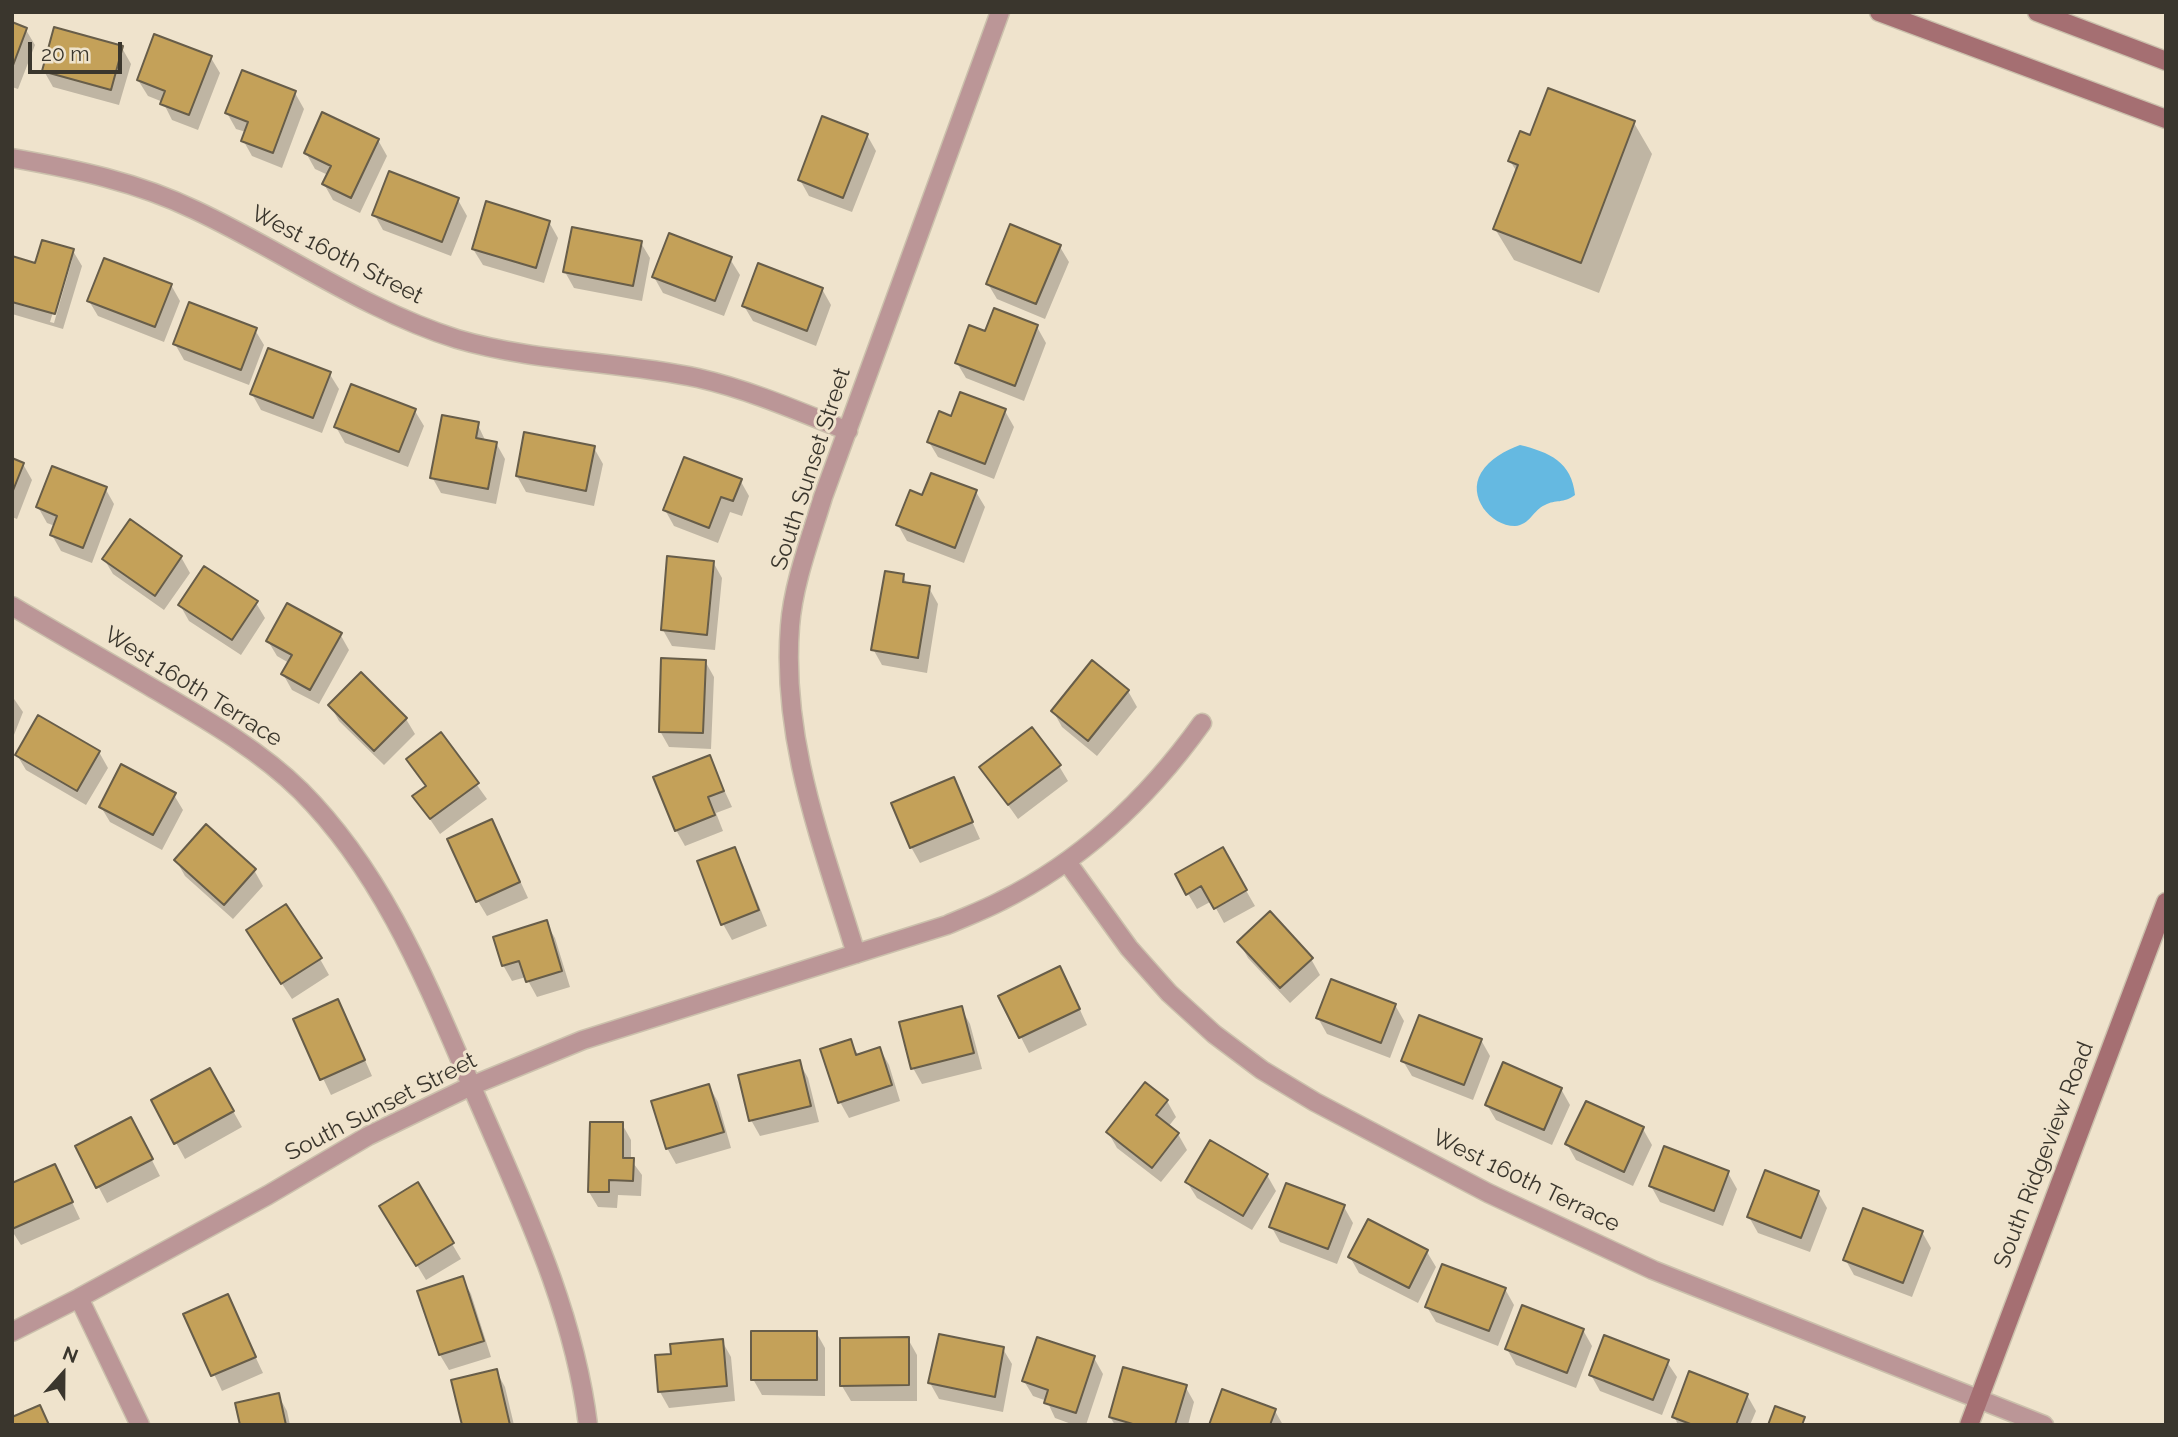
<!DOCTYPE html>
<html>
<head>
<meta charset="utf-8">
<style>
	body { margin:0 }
	#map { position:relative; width:2178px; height:1437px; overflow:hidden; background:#efe3cc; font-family:Raleway,sans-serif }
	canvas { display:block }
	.frame { position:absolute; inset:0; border:14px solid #3a362d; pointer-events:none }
	.north { position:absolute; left:28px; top:1339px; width:70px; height:70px; -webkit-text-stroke:5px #efe3cc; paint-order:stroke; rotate:21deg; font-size:19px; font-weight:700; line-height:28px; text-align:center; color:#3a362d }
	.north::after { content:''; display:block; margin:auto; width:24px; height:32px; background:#3a362d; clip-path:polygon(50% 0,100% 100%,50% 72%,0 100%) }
	.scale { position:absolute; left:28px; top:42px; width:94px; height:32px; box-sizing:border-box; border:4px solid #3a362d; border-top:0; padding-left:9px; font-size:21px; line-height:24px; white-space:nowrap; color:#3a362d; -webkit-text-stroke:5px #efe3cc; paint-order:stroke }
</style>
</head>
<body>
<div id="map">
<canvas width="2178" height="1437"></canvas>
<div class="frame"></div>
<div class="north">N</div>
<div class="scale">20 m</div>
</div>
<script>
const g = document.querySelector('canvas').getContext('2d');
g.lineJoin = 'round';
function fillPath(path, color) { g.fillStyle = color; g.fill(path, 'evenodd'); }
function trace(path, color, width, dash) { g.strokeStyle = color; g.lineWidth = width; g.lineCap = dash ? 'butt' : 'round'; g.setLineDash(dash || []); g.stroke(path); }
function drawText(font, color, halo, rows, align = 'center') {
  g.font = font + ' Raleway,sans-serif'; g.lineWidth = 6; g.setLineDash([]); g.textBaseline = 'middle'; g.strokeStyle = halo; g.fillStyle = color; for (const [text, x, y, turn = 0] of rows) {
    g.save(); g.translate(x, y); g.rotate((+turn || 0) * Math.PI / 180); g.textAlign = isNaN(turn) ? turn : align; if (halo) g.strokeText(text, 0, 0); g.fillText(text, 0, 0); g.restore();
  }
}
const water = new Path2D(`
	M1520 445C1549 452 1572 462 1575 495 1563 504 1556 499 1545 505 1533 510 1530 525 1515 526 1490 526 1467 496 1481 473 1490 458 1505 451 1520 445Z`);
const shadow = new Path2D(`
	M12 24 26 30 35 45 18 89 12 87Z
	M122 48 131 64 119 105 53 87 44 71Z
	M211 58 220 73 198 130 172 120 163 102 148 96 138 80Z
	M295 93 304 109 282 168 252 156 243 140 246 132 236 129 227 113Z
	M1634 123 1652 154 1599 293 1514 260 1495 229 1517 172 1510 161Z
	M867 135 876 151 852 212 809 196 800 180Z
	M378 140 387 156 360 213 333 200 324 184 328 175 315 169 306 153Z
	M458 200 467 216 451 256 383 230 374 214Z
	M549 222 558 238 544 283 483 265 473 249Z
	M641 243 650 258 642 301 574 288 565 272Z
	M1060 247 1069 262 1045 319 997 299 988 284Z
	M73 251 82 266 63 329 12 314V258L36 265ZM69 260H72L54 323 50 322Z
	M730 259 740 275 724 316 663 293 654 277Z
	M171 285 180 301 164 342 98 316 89 301Z
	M822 289 831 305 816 346 753 321 744 306Z
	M1037 327 1046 343 1024 401 966 378 957 363 986 333Z
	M255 330 264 345 249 385 184 360 175 344Z
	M329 373 339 389 322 433 261 410 252 394Z
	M415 411 424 426 408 467 345 443 336 427Z
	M1005 411 1014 427 994 479 938 457 929 442 952 418Z
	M477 423 486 442 496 443 505 459 496 504 441 493 432 477Z
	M594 448 603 464 594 506 526 492 517 476Z
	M12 460 23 464 32 480 17 519 12 517Z
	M740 480 749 496 742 516 730 512 718 543 674 526 665 510Z
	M105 488 114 504 92 563 61 551 52 535 55 526 47 523 38 507Z
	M976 492 985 507 964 563 907 541 898 525 923 497Z
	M181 557 190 573 164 610 113 574 104 559Z
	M713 562 722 578 715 650 672 646 663 630Z
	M903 576 907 584 929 588 938 604 927 673 882 665 873 649Z
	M256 603 265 618 241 655 189 621 180 605Z
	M340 634 349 650 319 704 292 690 283 674 289 663 277 656 268 641Z
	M705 661 714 677 711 749 669 747 660 731Z
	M1092 663 1128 691 1137 707 1097 756 1062 727 1053 711Z
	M12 696 23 712 12 740Z
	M330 705 406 719 415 734 384 765 339 721Z
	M441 735 487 799 440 834 415 797 427 788 408 759Z
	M99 752 108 768 86 805 26 770 17 755Z
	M709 757 732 807 716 813 723 831 685 846 676 830Z
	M1059 766 1068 781 1018 819 981 767Z
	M953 779 980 839 920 863 911 847Z
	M174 795 183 810 162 850 110 822 101 807Z
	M500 837 528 898 487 916 478 901Z
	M734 849 743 865 767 926 732 940 723 924Z
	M1222 849 1255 906 1224 923 1212 901 1197 909 1177 875Z
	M176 860 254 870 263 886 233 919 185 876Z
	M546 923 555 938 570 987 537 997 526 977 512 981 503 965Z
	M1239 942 1311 959 1320 975 1290 1003 1248 958Z
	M257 946 320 959 329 975 292 999Z
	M1068 984 1087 1025 1029 1053 1000 996Z
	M1395 1005 1404 1021 1390 1058 1327 1034 1318 1018Z
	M961 1008 970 1024 982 1069 922 1084 913 1068Z
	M346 1017 372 1076 331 1095 295 1020Z
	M1481 1040 1490 1056 1473 1100 1412 1076 1403 1061Z
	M850 1041 859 1056 880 1049 889 1065 900 1101 849 1118 840 1102Z
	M799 1062 808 1078 819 1122 760 1136 751 1120Z
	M210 1070 242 1127 185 1159 153 1101Z
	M709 1086 718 1102 731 1148 676 1164 667 1148Z
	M1561 1089 1570 1105 1552 1145 1496 1120 1487 1105Z
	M1167 1101 1176 1117 1168 1127 1178 1134 1187 1150 1161 1182 1117 1148 1108 1132Z
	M622 1124 631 1140V1160L642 1175 641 1196 618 1195 617 1208 598 1207 589 1192Z
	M1643 1129 1652 1145 1633 1186 1576 1160 1567 1144Z
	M139 1135 160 1176 107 1203 77 1146Z
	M55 1166 80 1219 21 1245 12 1231V1185Z
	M1728 1173 1737 1189 1723 1226 1660 1202 1651 1186Z
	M1267 1175 1276 1191 1252 1230 1197 1198 1187 1182Z
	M417 1185 461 1259 426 1280 381 1206Z
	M1818 1192 1827 1208 1810 1252 1758 1233 1749 1217Z
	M1344 1207 1353 1223 1337 1264 1280 1242 1271 1226Z
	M1922 1232 1931 1248 1912 1297 1854 1275 1845 1259Z
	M1427 1252 1436 1267 1418 1303 1359 1273 1350 1257Z
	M462 1278 471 1294 491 1357 449 1370 440 1355Z
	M1505 1289 1514 1305 1498 1346 1436 1322 1427 1307Z
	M227 1296 263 1373 222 1391 186 1315Z
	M1583 1330 1592 1346 1576 1388 1516 1365 1507 1349Z
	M816 1332 825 1348V1396L762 1395 753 1379Z
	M908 1339 917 1355V1401H851L842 1386Z
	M722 1341 731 1357 735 1401 669 1408 660 1392 673 1356Z
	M1003 1349 1012 1364 1003 1412 939 1399 930 1383Z
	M1094 1358 1103 1374 1086 1425H1074L1055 1418 1047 1401 1033 1396 1024 1381Z
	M1667 1362 1677 1377 1662 1415 1600 1391 1591 1375Z
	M496 1371 505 1387 514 1425H464Z
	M1185 1386 1194 1402 1188 1425H1115L1110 1417Z
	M278 1395 287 1411 290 1425H242Z
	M1747 1395 1756 1411 1750 1425H1698L1684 1419V1423L1688 1425H1678L1674 1416Z
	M1275 1411 1283 1425H1211Z`);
const building = new Path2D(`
	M12 22 27 28 12 68Z
	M54 27 123 46 111 90 42 71Z
	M154 34 212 56 189 115 160 104 165 91 137 80Z
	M242 70 296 91 273 153 241 141 248 122 225 113Z
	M1548 88 1635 121 1581 263 1493 229 1518 165 1508 161 1520 131 1530 135Z
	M322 112 379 139 351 198 322 184 331 166 304 153Z
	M822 116 868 134 843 198 798 180Z
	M389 171 459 198 442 242 372 215Z
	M486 201 550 221 536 268 472 249Z
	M1010 224 1061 245 1036 304 986 284Z
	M572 227 642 241 633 286 563 272Z
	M669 233 732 257 715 301 652 277Z
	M42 240 74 249 55 314 12 302V256L35 263Z
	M104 258 172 284 155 327 87 301Z
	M758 263 823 288 807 331 742 306Z
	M189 302 257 328 241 370 173 344Z
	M994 308 1038 325 1015 386 955 363 969 325 985 331Z
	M268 348 331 372 313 418 250 394Z
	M351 384 416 409 399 452 334 427Z
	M960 392 1006 409 985 464 927 442 939 411 951 416Z
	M442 415 479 422 476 438 497 442 488 489 430 478Z
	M524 432 595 446 586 491 516 476Z
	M684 457 742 479 733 501 721 497 709 528 663 510Z
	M12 458 24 463 12 493Z
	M52 466 107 487 83 548 50 535 57 516 36 507Z
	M931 473 977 490 955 548 896 525 910 490 922 495Z
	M130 519 182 556 155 596 102 559Z
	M667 556 714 561 707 635 661 630Z
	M204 566 258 601 232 640 178 605Z
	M885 571 904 574 903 582 930 586 918 658 871 650Z
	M287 603 342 633 310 690 281 674 292 655 266 641Z
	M661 658 706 660 703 733 659 732Z
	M1092 660 1129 690 1088 741 1051 711Z
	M361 672 407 718 374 751 328 705Z
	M38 715 100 751 77 791 15 755Z
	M1032 727 1061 765 1008 805 979 767Z
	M441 732 479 783 430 819 412 796 426 786 406 759Z
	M710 755 724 791 708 797 715 815 675 831 653 777Z
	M121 764 176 793 153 835 99 807Z
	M954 777 973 822 910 848 891 803Z
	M492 819 520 882 476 902 447 839Z
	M206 824 256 869 224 905 174 860Z
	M735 847 759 910 721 925 697 861Z
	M1223 847 1247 890 1214 909 1201 886 1186 895 1175 874Z
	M286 904 322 958 281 984 246 930Z
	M1270 911 1313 958 1280 988 1237 942Z
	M547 920 562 971 526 982 519 961 502 966 493 937Z
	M1060 966 1080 1009 1019 1038 998 996Z
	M1331 979 1396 1004 1381 1043 1316 1018Z
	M338 999 365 1060 320 1080 293 1019Z
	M962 1006 974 1053 911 1069 899 1022Z
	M1419 1015 1482 1039 1464 1085 1401 1061Z
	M851 1039 856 1055 880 1047 892 1085 838 1103 820 1049Z
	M800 1060 811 1106 749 1121 738 1075Z
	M1503 1062 1562 1088 1544 1130 1485 1105Z
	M210 1068 234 1111 174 1144 151 1100Z
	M1145 1082 1168 1100 1156 1115 1179 1133 1152 1168 1106 1132Z
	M709 1084 724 1132 666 1149 651 1101Z
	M1586 1101 1644 1127 1624 1172 1565 1144Z
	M131 1117 153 1159 96 1188 75 1146Z
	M590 1122H623V1158H634L633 1181 609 1180V1192H588Z
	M1210 1140 1268 1174 1243 1216 1185 1182Z
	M1664 1146 1729 1171 1714 1211 1649 1186Z
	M55 1164 73 1202 12 1229V1183Z
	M1765 1170 1819 1191 1801 1238 1747 1217Z
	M418 1182 454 1243 416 1266 379 1206Z
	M1286 1183 1345 1205 1328 1249 1269 1227Z
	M1863 1208 1923 1231 1903 1283 1843 1260Z
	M1368 1219 1428 1250 1409 1288 1348 1257Z
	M1442 1264 1506 1288 1489 1331 1425 1307Z
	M463 1276 484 1341 439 1355 417 1291Z
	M228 1294 256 1357 211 1376 183 1314Z
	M1522 1305 1584 1329 1567 1373 1505 1349Z
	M751 1331H817V1380H751Z
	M939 1334 1004 1347 995 1397 928 1383Z
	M1604 1335 1669 1360 1653 1400 1589 1375Z
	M909 1337V1385L840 1386V1338Z
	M1037 1337 1095 1356 1076 1413 1044 1403 1048 1390 1022 1381Z
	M723 1339 727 1386 658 1392 655 1355 671 1354 670 1344Z
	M1123 1367 1187 1385 1175 1425H1136L1109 1417Z
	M497 1369 510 1425H462L451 1380Z
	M1689 1371 1748 1394 1736 1425H1693L1672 1417Z
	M1222 1389 1276 1409 1270 1425H1209Z
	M279 1393 286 1425H240L235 1403Z
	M40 1405 49 1425H12V1417Z
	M1775 1406 1805 1417 1802 1425H1768Z`);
const minor = new Path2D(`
	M12 158C75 169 137 182 195 210 283 251 364 310 457 339 535 362 618 361 698 378 750 390 798 411 848 431
	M12 606C59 634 107 661 154 689 205 719 258 749 301 791 387 877 430 991 478 1101 523 1205 574 1310 588 1425
	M1067 862 1129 948 1169 993 1214 1034 1262 1070 1315 1102 1488 1193 1653 1270 2044 1425
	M856 954C823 845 781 742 790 626 793 584 811 537 823 497L1000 12
	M79 1298 140 1425
	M12 1332 79 1298 268 1195 368 1136 471 1086 583 1040 947 925C965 917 984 910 1001 901 1083 860 1149 797 1202 723`);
const secondary = new Path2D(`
	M1879 12 2166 119
	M2037 12 2166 61
	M1969 1425 2166 902`);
const streetNames = [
	["West 160th Street",337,255,27],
	["South Sunset Street",811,469,-72],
	["West 160th Terrace",193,687,32],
	["South Sunset Street",381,1107,-27],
	["South Ridgeview Road",2044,1155,-69],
	["West 160th Terrace",1526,1181,26]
];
fillPath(water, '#65b9e1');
fillPath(shadow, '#0003');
fillPath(building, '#c4a159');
trace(building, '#675d49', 2);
trace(minor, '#cbc0ac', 21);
trace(secondary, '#cbc0ac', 21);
trace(minor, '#bb9697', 18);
trace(secondary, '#a56f72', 18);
drawText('23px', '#3a362d', '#efe3cc', streetNames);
</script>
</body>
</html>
